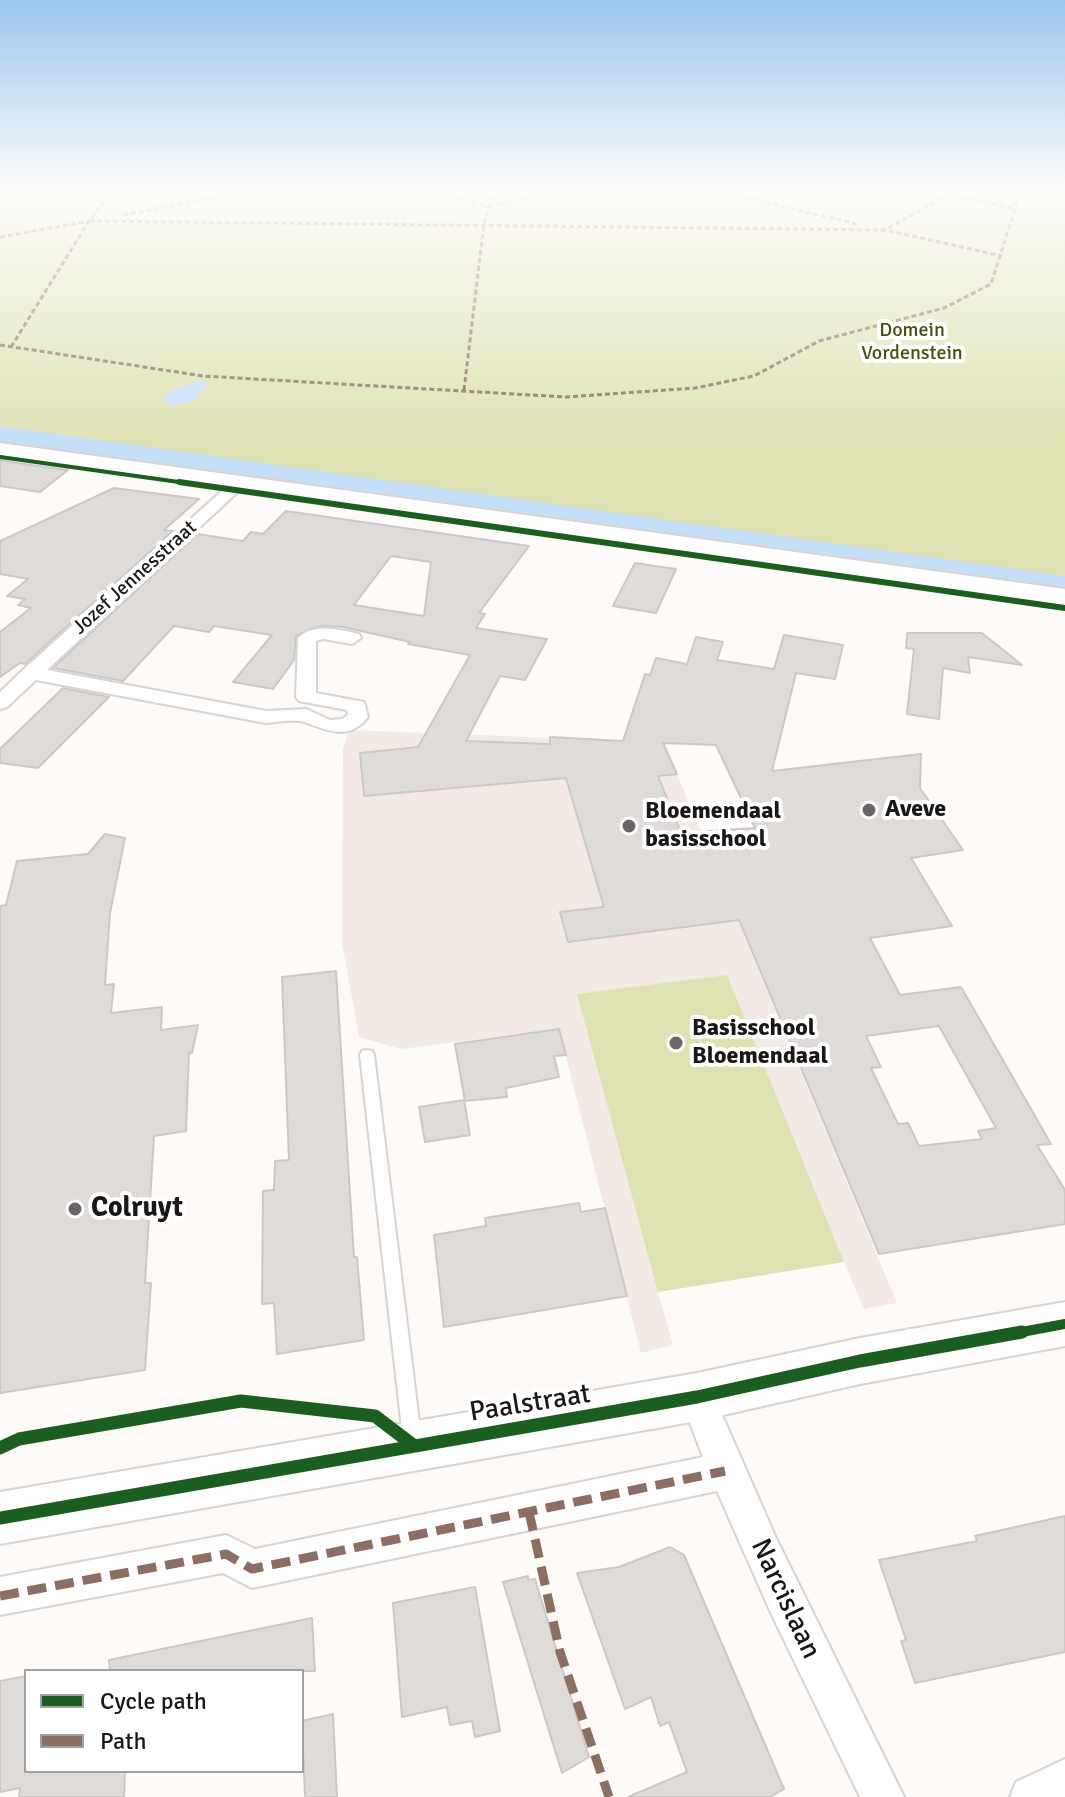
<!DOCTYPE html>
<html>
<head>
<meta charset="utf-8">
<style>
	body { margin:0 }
	#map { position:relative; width:1065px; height:1797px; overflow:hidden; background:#fdfaf8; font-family:Signika,sans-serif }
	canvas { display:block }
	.legend { position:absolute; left:24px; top:1669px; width:280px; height:104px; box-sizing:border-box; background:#fff; border:2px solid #a3a2a2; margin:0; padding:10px 14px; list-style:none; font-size:24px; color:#1a1716 }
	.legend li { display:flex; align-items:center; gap:16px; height:40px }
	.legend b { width:40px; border:2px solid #a3a2a2 }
</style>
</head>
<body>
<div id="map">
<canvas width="1065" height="1797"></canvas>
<ul class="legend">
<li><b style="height:10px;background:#1b5e20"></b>Cycle path</li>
<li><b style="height:10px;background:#8d6e63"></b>Path</li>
</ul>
</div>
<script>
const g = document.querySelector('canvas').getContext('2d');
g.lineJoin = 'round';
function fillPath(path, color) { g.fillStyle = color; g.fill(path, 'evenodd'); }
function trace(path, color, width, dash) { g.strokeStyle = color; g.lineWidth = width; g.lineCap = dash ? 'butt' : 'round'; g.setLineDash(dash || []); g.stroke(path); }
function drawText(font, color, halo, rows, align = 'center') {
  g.font = font + ' Signika,sans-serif'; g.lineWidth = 8; g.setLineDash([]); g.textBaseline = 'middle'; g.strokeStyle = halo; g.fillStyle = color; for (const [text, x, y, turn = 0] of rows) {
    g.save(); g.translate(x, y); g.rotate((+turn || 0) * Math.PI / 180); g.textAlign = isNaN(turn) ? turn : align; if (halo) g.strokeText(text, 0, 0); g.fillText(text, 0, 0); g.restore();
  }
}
const education = new Path2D(`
	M349 730 659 742 677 774 897 1303 864 1309 844 1262 658 1292 673 1345 641 1353 559 1029 401 1049 359 1037 342 942 343 749Z`);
const green = new Path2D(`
	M0 190H1065V584L0 439Z
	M727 975 844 1262 658 1292 577 994Z`);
const water = new Path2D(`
	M201 380 208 384 194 400 172 406 161 400 170 392Z`);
const stream = new Path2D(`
	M505 190 503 199 540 190`);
const river = new Path2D(`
	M0 426 1065 576V600L0 446Z`);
const building = new Path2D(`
	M0 460 17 463 68 470 40 492 0 486Z
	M114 488 199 499 164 530 173 531 25 664 20 663 0 677V632L31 608 18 605 25 599 7 596 28 579 0 574V541Z
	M286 511 529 546 479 613 485 614 476 628 547 639 525 680 500 676 466 741 550 744V737L623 741 645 674 650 675 656 658 687 664 696 637 723 642 717 660 774 669 784 635 843 645 835 679 796 673 772 771 921 754 920 788 963 850 911 858 952 926 870 938 900 995 961 987 1051 1144 1037 1145 1065 1190V1224L879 1254 739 920 568 942 560 912 604 907 566 778 364 796 360 753 418 747 470 655 408 644 410 642 343 627 318 626 296 636 294 660 273 689 233 682 272 635 214 626 209 632 174 626 123 681 53 668 197 534 243 541 251 532 263 534ZM391 556 431 562 424 616 354 605ZM663 743 716 745 755 828 681 833 658 776 677 774ZM939 1026 996 1128 978 1131 982 1139 919 1146 908 1123 898 1124 871 1068 881 1067 866 1036Z
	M635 563 676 569 656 613 613 606Z
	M907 633H982L1022 665 968 657 970 673 943 668 939 719 907 714 914 649 906 648Z
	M63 688 109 697 38 768 0 763V749Z
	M105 834 125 838 110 913 105 985 114 984 111 1013 162 1007 161 1030 198 1025 192 1053H189L186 1131 154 1136 145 1283H151L145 1370 0 1393V906L6 905 17 861 88 854Z
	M336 971 354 1257H357L364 1340 277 1354 274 1303 262 1304 263 1191 274 1190 275 1161 289 1160 282 977Z
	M559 1029 566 1055 554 1056 559 1077 506 1088 507 1097 465 1101 455 1044Z
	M464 1100 470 1135 425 1142 419 1107Z
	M579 1203 581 1212 605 1208 627 1296 444 1327 434 1235 486 1226 485 1218Z
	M1065 1516V1652L915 1683 901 1641 906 1640 879 1560 977 1541 975 1536Z
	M670 1547 684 1555 784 1789 770 1797H628L687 1772 669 1722 660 1726 651 1697 625 1709 577 1573 619 1567Z
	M528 1576V1580L535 1579 589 1757 562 1773 503 1582Z
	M475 1587 500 1731 475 1737 472 1721 450 1725 447 1707 402 1717 393 1603Z
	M312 1618 315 1671H110L109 1660Z
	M26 1676V1771H125L124 1797H19L20 1788 0 1792V1681Z
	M333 1714 337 1797H305L302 1721Z`);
const lane = new Path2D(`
	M367 1050 372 1051 374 1055 421 1438 418 1444 412 1447 406 1444 403 1438 360 1055 362 1051Z`);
const street = new Path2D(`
	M239 478 244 480V486L47 670 266 711 306 709 330 720 342 719 348 715 347 710 299 701 296 697 298 638C314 623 338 629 359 634L361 638 352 644 323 639 316 641V693L364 702 368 717C348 742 328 730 304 722 294 719 277 722 266 723L36 680 7 707 0 709V692L24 669 234 480Z
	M697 1380 709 1385 775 1536 904 1797H860L771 1613 717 1491 252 1588 223 1573 0 1615V1577L226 1535 255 1549 703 1457 680 1397 685 1385Z
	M1065 1759V1797H1010L1016 1782Z`);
const secondary = new Path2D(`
	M0 443 1065 589V605L0 455Z
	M1065 1302V1346L860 1384 697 1421 0 1544V1492L697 1373 860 1338Z`);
const quietFar1 = new Path2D(`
	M434 190 488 207 560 190
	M712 190 857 224
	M929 190 1015 209
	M123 215 257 190
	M89 221 885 230 956 190
	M881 229 1002 256
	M0 237 95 220
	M0 345 203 376 566 397 695 388 754 376 819 341 944 308 991 284 1021 190
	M11 347 89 221 113 190
	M464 390 484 224 493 190`);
const quiet = new Path2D(`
	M529 1512 560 1652 609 1797
	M0 1596 226 1554 252 1569 725 1471`);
const cyclewayFar3 = new Path2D(`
	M0 457 193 484`);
const cyclewayFar2 = new Path2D(`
	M179 482 1065 608`);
const cyclewayFar1 = new Path2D(`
	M1011 1334 1065 1324`);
const cycleway = new Path2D(`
	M0 1448 19 1439 241 1401 375 1416 413 1445
	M0 1518 697 1397 860 1361 1022 1332`);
const markers = [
	[869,810,8,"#696665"],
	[629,826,8,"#696665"],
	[676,1043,8,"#696665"],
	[75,1209,8,"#696665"]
];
const farParknames = [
	["Domein",912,331],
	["Vordenstein",912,354]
];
const farStreetnames = [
	["Jozef Jennesstraat",135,578,-42]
];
const poiNames = [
	["Aveve",885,810],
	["Bloemendaal",645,812],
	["basisschool",645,840],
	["Basisschool",692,1029],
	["Bloemendaal",692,1057]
];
const nearPoinames = [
	["Colruyt",91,1209]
];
const nearStreetnames = [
	["Paalstraat",530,1404,-9],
	["Narcislaan",785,1599,65]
];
fillPath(education, '#f3eae6');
fillPath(green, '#dee2b3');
fillPath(water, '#c5dff9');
trace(stream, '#c5dff9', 4);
fillPath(river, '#c5dff9');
fillPath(building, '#dedbd9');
trace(building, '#ccc8c6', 2);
trace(lane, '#d7d4d2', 4);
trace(street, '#d7d4d2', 4);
trace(secondary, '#d7d4d2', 4);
fillPath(lane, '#fffefe');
fillPath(street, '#fffefe');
fillPath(secondary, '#fffefe');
trace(quietFar1, '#8d6e63', 3, [5, 3]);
trace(quiet, '#8d6e63', 9, [19, 9]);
trace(cyclewayFar3, '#1b5e20', 4);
trace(cyclewayFar2, '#1b5e20', 6);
trace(cyclewayFar1, '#1b5e20', 10);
trace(cycleway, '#1b5e20', 13);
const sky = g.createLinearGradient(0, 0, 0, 442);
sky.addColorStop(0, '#9ac5ef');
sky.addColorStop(0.43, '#fefdfc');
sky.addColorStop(1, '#fefdfc00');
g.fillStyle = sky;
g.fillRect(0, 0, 1065, 442);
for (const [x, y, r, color] of markers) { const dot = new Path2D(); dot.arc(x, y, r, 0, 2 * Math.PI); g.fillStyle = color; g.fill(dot); trace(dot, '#fff', 3); }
drawText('20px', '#494e0a', '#fff', farParknames);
drawText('20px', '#1a1716', '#fff', farStreetnames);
drawText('bold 24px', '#1a1716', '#fff', poiNames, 'left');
drawText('bold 28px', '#1a1716', '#fff', nearPoinames, 'left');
drawText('28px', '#1a1716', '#fff', nearStreetnames);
</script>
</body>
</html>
